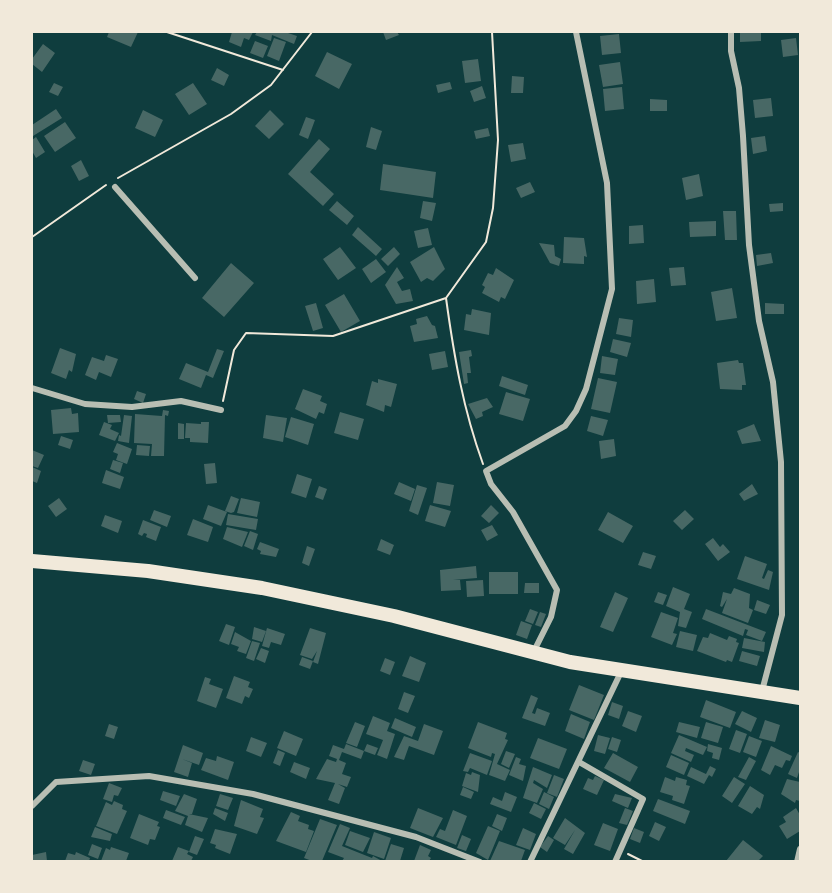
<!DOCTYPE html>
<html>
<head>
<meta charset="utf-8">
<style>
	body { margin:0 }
	#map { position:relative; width:832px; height:893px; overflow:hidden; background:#0f3d3e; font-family:Quicksand,sans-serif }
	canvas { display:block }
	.frame { position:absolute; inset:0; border:33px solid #f1e9da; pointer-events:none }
</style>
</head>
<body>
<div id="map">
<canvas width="832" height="893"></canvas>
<div class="frame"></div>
</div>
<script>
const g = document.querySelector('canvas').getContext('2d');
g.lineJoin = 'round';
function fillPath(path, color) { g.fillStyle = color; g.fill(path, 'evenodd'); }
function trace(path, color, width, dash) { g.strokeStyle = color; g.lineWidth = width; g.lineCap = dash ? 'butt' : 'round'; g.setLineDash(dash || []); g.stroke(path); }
const building = new Path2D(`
	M109 32H138L131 47 107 37Z
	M232 32H253L249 40 244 38 241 47 229 42Z
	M257 32H285L297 36 294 44 272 35 271 41 255 35Z
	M383 32H397L399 35 386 40Z
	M740 32H761V41L740 42Z
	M619 34 621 53 602 55 600 36Z
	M274 38 286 42 279 61 267 56Z
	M796 38 798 55 783 57 781 40Z
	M255 41 268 46 263 58 250 53Z
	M43 44 55 53 42 72 32 64V59Z
	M327 52 352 64 339 89 315 76Z
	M478 59 481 81 465 83 462 61Z
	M620 62 623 84 603 87 599 65Z
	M217 68 229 75 224 86 211 80Z
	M512 76 524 77 523 93H511Z
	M450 82 452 89 438 93 436 85Z
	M54 83 63 87 58 96 49 92Z
	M193 83 207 104 189 115 175 94Z
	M482 86 486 98 474 102 470 91Z
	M622 87 624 109 605 111 603 89Z
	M771 98 773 116 755 118 753 100Z
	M650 99 667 100V111H650Z
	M56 109 62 118 33 136 32 125Z
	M143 110 163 120 155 137 135 128Z
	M270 110 284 124 269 139 255 126Z
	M306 117 315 120 308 139 299 135Z
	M65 122 76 138 55 152 44 136Z
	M371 127 382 131 376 150 366 147Z
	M488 128 490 136 476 139 474 131Z
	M765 136 767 151 753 154 751 138Z
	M36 137 45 152 36 158 32 151V140Z
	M319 139 330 149 310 172 334 194 323 206 288 174Z
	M523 143 526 159 511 162 508 145Z
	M81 160 89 176 79 181 71 166Z
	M383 164 436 172 433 198 380 190Z
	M699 174 703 196 686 200 682 178Z
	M530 182 535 192 521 198 516 188Z
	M337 201 354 216 347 225 329 210Z
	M423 201 436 203 432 221 420 218Z
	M783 203V211L770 212 769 204Z
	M723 211H736L737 240H725Z
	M716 221V236L690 237 689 222Z
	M643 225 644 243 629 244V226Z
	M358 227 382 249 376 256 352 235Z
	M428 228 432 245 418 248 414 231Z
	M564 237 584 238 587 257 584 256V264L563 263Z
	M539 243 554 245 555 256 561 259 559 266 550 263Z
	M340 247 356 268 338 280 323 259Z
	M394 247 400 254 388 266 381 259Z
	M434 247 445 269 433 281 427 278 421 282 410 262Z
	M771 253 773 263 757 266 756 255Z
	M376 259 386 272 371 283 362 269Z
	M231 263 254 283 224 317 202 298Z
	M397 267 404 278 397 282 402 291 410 289 413 301 396 304 385 285Z
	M684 267 686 285 671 286 669 268Z
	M496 268 514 280 505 299 501 297 499 302 482 293 485 287 482 285 488 273 493 275Z
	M654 279 656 302 637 304 636 281Z
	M732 288 737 318 716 321 711 292Z
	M344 294 360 321 341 332 325 305Z
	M316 303 323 328 313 331 305 306Z
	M765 303 784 304V314H765Z
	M472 309 491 313 489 335 464 330 466 314 471 315Z
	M427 316 432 325 435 326 438 338 414 342 410 326 417 324 416 319Z
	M619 318 633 320 631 337 616 334Z
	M613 339 631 343 627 357 610 352Z
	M60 348 76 354 72 372 69 370 66 379 51 373Z
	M217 349 224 351 213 378 206 375 201 388 179 379 186 363 208 372Z
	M471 350 472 356 469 357 471 373H467L468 383 464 384 459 352Z
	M445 351 448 367 432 370 429 354Z
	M106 355 118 359 111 377 99 372 96 380 85 375 92 357 104 361Z
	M602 356 618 359 615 375 600 373Z
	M738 360 739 363H743L746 385H742V390L720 389 717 363Z
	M502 376 528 385 525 395 499 386Z
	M598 378 617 382 610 413 591 409Z
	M378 379 397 384 391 407 385 405 384 412 366 405 372 381 378 383Z
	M303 389 322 396 320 401 327 404 324 414 319 412 316 419 295 409Z
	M137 391 146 394 143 403 134 399Z
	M506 392 530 399 523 421 499 414Z
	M487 398 493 407 482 412 483 416 476 419 468 404Z
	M71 408 72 414 78 413 79 432 53 434 51 410Z
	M163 410 169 411 168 416 165 415 164 456H151L152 444 134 443 135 414 162 416Z
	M340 412 364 419 358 440 334 433Z
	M107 415H120L121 422 108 423Z
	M124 415 132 416 129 443 118 441 119 435 121 436Z
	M266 415 287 418 283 442 263 438Z
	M591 416 608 420 603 436 587 431Z
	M291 417 314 424 308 445 285 437Z
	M104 422 112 425 110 429 119 433 115 441 99 435Z
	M201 422H209L208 443 190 442V438H185L186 423 201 424Z
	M178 423 184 424V439H178Z
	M754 424 761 441 742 444 737 431Z
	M61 436 73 440 70 449 58 445Z
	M614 439 616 456 601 459 599 441Z
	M117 443 132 449 127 464 116 460 118 454 113 452Z
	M137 445 150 446 149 456 136 455Z
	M32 450 44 455 38 468 32 466Z
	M113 460 123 463 120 473 110 469Z
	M215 463 217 483 206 484 204 464Z
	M32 467 41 471 37 483 32 481Z
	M106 470 124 477 120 489 102 483Z
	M297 474 312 479 306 498 291 493Z
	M399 482 415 489 411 501 394 494Z
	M437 482 454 485 450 506 433 503Z
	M752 484 758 494 744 501 739 494Z
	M417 485 427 488 418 515 409 511Z
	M319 486 327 489 323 500 315 497Z
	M231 496 239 499 234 512 231 513 225 511Z
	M59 498 67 509 56 517 48 506Z
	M241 498 260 502 257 517 237 513Z
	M208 505 227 512 221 526 203 519Z
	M430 505 451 511 445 527 425 521Z
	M491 505 499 513 489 523 481 516Z
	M154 510 171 516 167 527 150 520Z
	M685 510 694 519 682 530 673 521Z
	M608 512 633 526 623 543 598 530Z
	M228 514 258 519 256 530 226 525Z
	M105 515 122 521 118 533 101 526Z
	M193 519 213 527 208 542 187 535Z
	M143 520 161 527 156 541 146 537 147 534 144 533 142 536 138 534Z
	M492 525 498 535 487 541 481 530Z
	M227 527 248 532 242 547 223 539Z
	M250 531 258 534 253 550 244 546Z
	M713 538 720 547 723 544 730 552 718 561 705 544Z
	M381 539 394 545 390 555 377 550Z
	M260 542 279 549 276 557 260 554 261 551 257 549Z
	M307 546 315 549 309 566 302 563Z
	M643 552 656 556 651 569 638 565Z
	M745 556 767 564 762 578 764 579 768 570 773 572 769 590 737 579Z
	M476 566 477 578 453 580H460L461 590 441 591 440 570Z
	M489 572H518V594H489Z
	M483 580 484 596 467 597 466 581Z
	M525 583H539V593H524Z
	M673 587 690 594 684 609 692 612 686 628 678 626 680 612 666 606Z
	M734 588 750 594 749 608 753 610 748 623 722 613 727 599 722 607 720 606 723 592 731 594Z
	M615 592 628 598 613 632 600 627Z
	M658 592 667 595 663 605 654 602Z
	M757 600 770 605 766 614 754 610Z
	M530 609 538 612 533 624 525 621Z
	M706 609 766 632 762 641 746 635 748 630 745 629 743 636 702 619Z
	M540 612 546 614 541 627 535 625Z
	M661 612 678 618 673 633 677 634 672 645 651 637Z
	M521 621 532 625 527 639 516 635Z
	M226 624 235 627 229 645 219 641Z
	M254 627 266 631 262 642 252 639Z
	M267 628 285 634 281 645 271 642 269 648 262 646Z
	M310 628 326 633 318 664 313 662 317 651 312 659 300 655Z
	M680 631 697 635 693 651 676 647Z
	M235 632 251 641 246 654 237 651 239 647 231 644Z
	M710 633 727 640 729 636 737 639 736 642 739 643 732 662 727 660 726 662 697 651 703 637 708 638Z
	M744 638 765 642 764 652 742 648Z
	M252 641 260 643 254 661 246 658Z
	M261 648 269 651 265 663 256 659Z
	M742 651 760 656 757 666 739 661Z
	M410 656 426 663 419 682 402 676Z
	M302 657 313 661 310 669 299 665Z
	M385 658 395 662 390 675 380 671Z
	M234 676 250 682 248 687 253 689 249 698 245 696 242 704 226 698Z
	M205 677 211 679 209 684 223 689 216 708 197 701Z
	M579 685 604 695 594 720 569 710Z
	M404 692 415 696 408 713 398 709Z
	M531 695 538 698 532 713 535 714 537 708 550 713 545 726 522 718Z
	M706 700 736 712 730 728 700 717Z
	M612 702 623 706 619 719 608 715Z
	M628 711 642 716 636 732 622 726Z
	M742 711 757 718 751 732 735 724Z
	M571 714 590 722 584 739 565 731Z
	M373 716 390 723 387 731 395 734 387 759 377 755 383 740 366 734Z
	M395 718 416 727 412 737 391 728Z
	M765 720 780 725 775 742 759 738Z
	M355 722 365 726 357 747 346 743Z
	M478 722 507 733 505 739 508 740 497 764 510 770 505 781 489 775 495 754 492 753 491 757 468 748Z
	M679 722 700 727 697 738 676 732Z
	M706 722 723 727 718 743 701 738Z
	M109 724 118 727 114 739 105 736Z
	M424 724 443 731 434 755 409 746 404 760 394 757 404 736 418 741Z
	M736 730 747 734 740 753 729 749Z
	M284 731 303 739 296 756 277 748Z
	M598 735 610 738 605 754 594 751Z
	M679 735 707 747 703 755 686 748 685 751 694 755 691 762 671 753Z
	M749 736 762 741 756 757 743 752Z
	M251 737 267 743 261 757 246 751Z
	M612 737 621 740 617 752 608 749Z
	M538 738 567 749 559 769 530 758Z
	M346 744 364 751 361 759 342 752 339 760 346 763 342 774 351 777 347 787 338 784 345 788 339 804 328 800 335 783 316 779 327 759 336 762 337 759 329 756 333 745 344 749Z
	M367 744 378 748 375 755 364 751Z
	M708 744 722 748 719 760 712 758 713 753 707 751Z
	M183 745 203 753 199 765 182 759 192 763 188 777 174 772Z
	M771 746 792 756 790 761 786 760 782 768 775 765 770 775 761 770Z
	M278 750 285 753 280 766 273 763Z
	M506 751 515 754 509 768 501 764Z
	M798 752 800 753V769L797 778 788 774Z
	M470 753 492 761 487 775 470 768 468 772 463 771Z
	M613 753 638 767 630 782 604 768Z
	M671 755 689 763 684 775 666 767Z
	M217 756 234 762 228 780 201 770 206 758 216 761Z
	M516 757 521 759 519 764 526 766 523 781 509 775Z
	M749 757 756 761 746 780 738 777Z
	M83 760 95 764 91 775 79 771Z
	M294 762 310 768 306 779 290 772Z
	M710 766 716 769 712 777 709 775 704 784 687 776 691 767 706 774Z
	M533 767 552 775 547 788 534 780 533 783 543 789 537 803 523 798Z
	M472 772 480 775 478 792 462 786 466 773 471 775Z
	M554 775 564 779 557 797 547 793Z
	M595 776 604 780 597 795 583 789 588 778 593 780Z
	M665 777 675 781 676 777 687 780 686 785 690 786 684 804 672 800 673 796 660 792Z
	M734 777 745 784 732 803 722 796Z
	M787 779 800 782V801L796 800 795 803 781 794Z
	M109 783 122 788 118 796 114 795 112 802 103 799Z
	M750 786 764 795 760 809 757 807 752 814 738 806Z
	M463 787 474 792 471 799 460 795Z
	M163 791 180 796 176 806 160 800Z
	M505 792 517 797 511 812 490 804 493 797 502 801Z
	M544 792 554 797 549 809 539 804Z
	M184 794 197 799 192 814H189L208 818 202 832 185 825 188 816 175 811Z
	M220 794 233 798 228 810 216 806Z
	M615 794 632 798 628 808 612 801Z
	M658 799 690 811 685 824 653 811Z
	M241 800 263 809 260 817 264 818 257 834 234 826Z
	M114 801 123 805 122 809 127 811 117 834 96 826 106 802 112 805Z
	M534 803 546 809 541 819 529 813Z
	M215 808 228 813 225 821 213 814Z
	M418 808 443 818 433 837 410 828Z
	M625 808 633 811 627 825 619 823Z
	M796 808 800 815V831L787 839 779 826 786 822 783 817Z
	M166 810 185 817 181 825 163 818Z
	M453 810 467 816 456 845 436 837 440 829 445 831Z
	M291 812 300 816 298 821 309 825 308 829 314 831 306 852 276 841Z
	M139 814 159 822 157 826 160 827 155 840 150 839 148 845 130 838Z
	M497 814 507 818 502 831 492 826Z
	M565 818 585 833 573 854 564 849 575 830 565 845 553 838Z
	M320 819 337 825 322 861H312L304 858Z
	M655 822 666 827 659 841 649 836Z
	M603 823 618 829 610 851 594 845Z
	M340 824 350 828 342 846 372 858 373 856 382 861H342L344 858 328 852Z
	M488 826 500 831 488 860 476 853Z
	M95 827 112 834 110 841 91 837Z
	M523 828 536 834 530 850 516 845Z
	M634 828 644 832 640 843 630 839Z
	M215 829 237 834 230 854 215 848 216 845 210 843Z
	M350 831 370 838 363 852 345 845Z
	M374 832 391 838 384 859 367 853Z
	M462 835 471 839 466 851 457 848Z
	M195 836 204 839 197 855 189 852Z
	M548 836 554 840 547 852 540 847Z
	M743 840 763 856 758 861H726Z
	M499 841 525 850 521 861H490Z
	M92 844 102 848 98 859 88 855Z
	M391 844 404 848 400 861H385Z
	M420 845 431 850 428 856 431 858 429 861H414Z
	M111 847 129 853 126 861H101L106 848 110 850Z
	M178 847 189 851 187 854 193 857 191 861H172Z
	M46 852 47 861H32V855Z
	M76 852 90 858 89 861H65L68 853 75 855Z`);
const path = new Path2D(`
	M167 32 283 70
	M118 178 231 114 271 85 312 32
	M32 237 106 185
	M446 298 486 242 493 208 498 140 492 32
	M223 401 234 350 246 333 333 336 446 298C454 356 463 409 483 464
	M628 854 644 862`);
const minor = new Path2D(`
	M731 32V51L739 88 743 136 749 245 759 321 773 382 781 462 782 615 762 691
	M115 187 195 278
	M32 388 85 404 132 407 181 401 221 410
	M533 653 551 617 557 590 513 512 491 484 486 471 565 426 576 411 586 389 612 289 607 183 576 32
	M579 762 643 799 615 862
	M32 806 56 782 149 776 253 794 416 837 480 862
	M530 862 621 672
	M797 862 800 849`);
const trunk = new Path2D(`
	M32 561 148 571 262 588 394 616 570 662 800 698`);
fillPath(building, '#486865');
trace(path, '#f1e9da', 2);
trace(minor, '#b8beb3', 6);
trace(trunk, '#f1e9da', 14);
</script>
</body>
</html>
